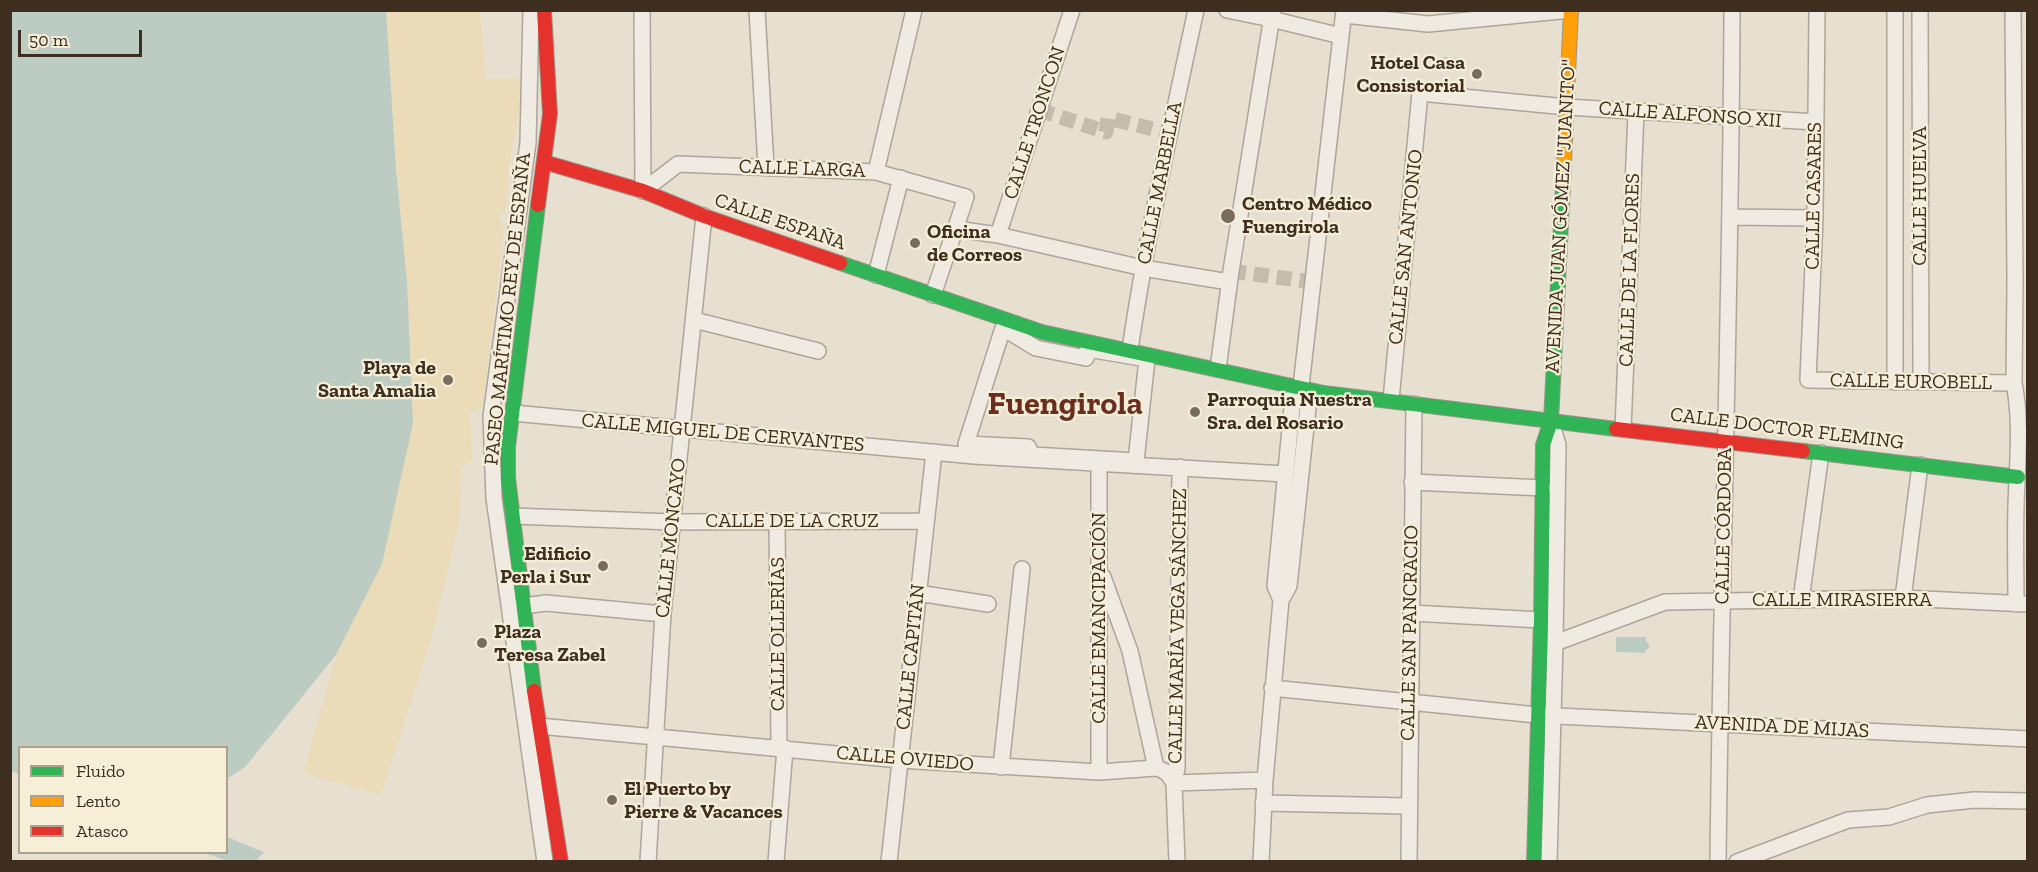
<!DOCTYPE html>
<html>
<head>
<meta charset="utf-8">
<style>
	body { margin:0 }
	#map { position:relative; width:2038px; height:872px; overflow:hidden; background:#e7e0d1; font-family:"Zilla Slab",serif }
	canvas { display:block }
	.frame { position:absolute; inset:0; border:12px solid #3d2e20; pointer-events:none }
	.legend { position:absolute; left:18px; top:746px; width:210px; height:108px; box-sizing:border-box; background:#f7eed8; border:2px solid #ada18e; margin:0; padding:8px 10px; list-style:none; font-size:18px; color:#3d2e20 }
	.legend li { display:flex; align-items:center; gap:12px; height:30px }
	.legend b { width:30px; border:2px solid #ada18e }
	.scale { position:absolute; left:18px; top:30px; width:124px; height:27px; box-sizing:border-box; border:3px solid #3d2e20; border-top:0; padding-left:8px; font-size:18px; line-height:21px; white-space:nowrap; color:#3d2e20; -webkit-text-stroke:4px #f7eed8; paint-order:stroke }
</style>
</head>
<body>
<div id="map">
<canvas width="2038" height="872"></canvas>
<div class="frame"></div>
<ul class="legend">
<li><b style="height:8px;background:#30b455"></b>Fluido</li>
<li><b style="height:8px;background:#ff9f0a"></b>Lento</li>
<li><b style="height:8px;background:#e5322d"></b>Atasco</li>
</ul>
<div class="scale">50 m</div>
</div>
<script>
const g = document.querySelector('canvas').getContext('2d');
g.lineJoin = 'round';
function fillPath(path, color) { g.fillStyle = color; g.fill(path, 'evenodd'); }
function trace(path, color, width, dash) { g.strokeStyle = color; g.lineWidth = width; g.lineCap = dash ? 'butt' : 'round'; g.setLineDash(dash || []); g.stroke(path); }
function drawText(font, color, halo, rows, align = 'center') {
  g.font = font + ' "Zilla Slab",serif'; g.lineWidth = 4.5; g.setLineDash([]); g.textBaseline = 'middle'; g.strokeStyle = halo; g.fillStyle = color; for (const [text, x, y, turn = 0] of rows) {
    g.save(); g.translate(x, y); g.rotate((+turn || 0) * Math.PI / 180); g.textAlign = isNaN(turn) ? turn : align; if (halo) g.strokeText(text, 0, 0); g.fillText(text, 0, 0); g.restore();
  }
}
const sand = new Path2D(`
	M385 11H480L486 79 522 78V98L510 159 506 210 499 217 504 227 483 407 469 414 471 426 472 462 461 466 460 517 450 563 431 639 381 795 303 773 336 655 382 564 407 282 396 169Z`);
const water = new Path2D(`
	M10 11H386L396 169 407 282 413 423 382 564 336 655 246 766 227 779 226 748H20L19 774 11 771Z
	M1442 57 1461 58V68L1441 67Z
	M1616 637H1646V641L1649 644V648L1646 650 1645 653 1616 652Z
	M227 837 264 852 255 862 227 861 205 853 226 852Z`);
const streetTunnel = new Path2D(`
	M1039 110 1106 132 1108 118 1169 133
	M1231 271 1313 282`);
const street = new Path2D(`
	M531 10 528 143 491 416 494 498 545 862
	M642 10 643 191
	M757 10 766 167
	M1227 10 1271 19 1341 36
	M1817 10 1815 218 1808 380 2014 383
	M1920 10 1921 382
	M2013 10 2015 280 2014 383C2022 423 2017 466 2016 507 2015 539 2016 572 2016 604
	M1344 15 1428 24 1571 10
	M876 172 914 10
	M643 191 678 164 876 172 966 197 933 295
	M1730 217 1815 218
	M956 229 998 235 1143 268 1229 282
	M998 235 1072 10
	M876 275 901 178
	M694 320 818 351
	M1003 328 1036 348 1086 358 1088 349 1147 359 1136 461 1032 455 1028 447 966 444Z
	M1129 356C1146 240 1171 125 1196 10
	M1218 369 1231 271 1273 10
	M1895 382V10
	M1391 400 1420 93 1567 107 1816 122
	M513 413 974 456 1285 474
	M1623 429 1636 112
	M1412 482 1543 488
	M513 516 672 522 926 521
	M777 521 779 747
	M1103 577 1130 651 1156 768
	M918 593 988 604
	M1903 598 1920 465
	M1281 600 1275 586 1293 397 1301 386 1344 10
	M1801 600 1821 453
	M523 606 546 603 663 614
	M1411 613 1541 620
	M1555 643 1665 602 1903 598 2028 604
	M1272 688 1537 715 2028 739
	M539 726 900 760 1099 772 1156 768C1166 770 1169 775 1174 783
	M1001 767 1022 569
	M1099 772V463
	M1174 783 1265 780
	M1263 803 1408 806
	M648 862 663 614 704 216
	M776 862 785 748
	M889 862 934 452
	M1177 862 1174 783 1177 768 1180 467
	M1261 862 1265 780 1281 600 1289 586 1309 398 1301 386
	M1409 862 1414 404
	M1549 862 1555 643 1558 445 1551 421
	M1718 862C1721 578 1731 294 1732 10
	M1737 862 1848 820 1889 817 1927 805 1974 800 2028 801`);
const fast = new Path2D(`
	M840 263 1042 332 1324 393 1616 429
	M1803 451 2018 477
	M534 691 508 478V447L538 205
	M1534 862 1541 620 1543 445 1551 421 1563 184`);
const slow = new Path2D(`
	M1563 184 1571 10`);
const jam = new Path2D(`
	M544 162 643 191 704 216 840 263
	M538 205 550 114 544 10
	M1616 429 1803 451
	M534 691 561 862`);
const markers = [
	[1477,74,6,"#786c5e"],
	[1228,216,8,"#786c5e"],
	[915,243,6,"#786c5e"],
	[448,380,6,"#786c5e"],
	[1195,412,6,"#786c5e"],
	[603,566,6,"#786c5e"],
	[482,643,6,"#786c5e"],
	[612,800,6,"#786c5e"]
];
const poiNames = [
	["Hotel Casa",1465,63,"right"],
	["Consistorial",1465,86,"right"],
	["Centro Médico",1242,204],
	["Fuengirola",1242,227],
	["Oficina",927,232],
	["de Correos",927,255],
	["Playa de",436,368,"right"],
	["Santa Amalia",436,391,"right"],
	["Parroquia Nuestra",1207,400],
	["Sra. del Rosario",1207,423],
	["Edificio",591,554,"right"],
	["Perla i Sur",591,577,"right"],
	["Plaza",494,632],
	["Teresa Zabel",494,655],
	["El Puerto by",624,789],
	["Pierre & Vacances",624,812]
];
const streetNames = [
	["CALLE ALFONSO XII",1690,115,4],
	["CALLE TRONCON",1035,123,-72],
	["CALLE LARGA",802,169,2],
	["CALLE MARBELLA",1160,183,-79],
	["CALLE CASARES",1814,196,-89],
	["CALLE HUELVA",1920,196,-90],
	["AVENIDA JUAN GÓMEZ \"JUANITO\"",1561,216,-87],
	["CALLE ESPAÑA",780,222,19],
	["CALLE SAN ANTONIO",1406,247,-84],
	["CALLE DE LA FLORES",1630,270,-88],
	["PASEO MARÍTIMO REY DE ESPAÑA",508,309,-84],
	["CALLE EUROBELL",1911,382,1],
	["CALLE DOCTOR FLEMING",1787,429,7],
	["CALLE MIGUEL DE CERVANTES",723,433,5],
	["CALLE DE LA CRUZ",792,521],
	["CALLE CÓRDOBA",1724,526,-89],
	["CALLE MONCAYO",671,538,-84],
	["CALLE MIRASIERRA",1842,600],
	["CALLE EMANCIPACIÓN",1099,618,-90],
	["CALLE MARÍA VEGA SÁNCHEZ",1178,626,-89],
	["CALLE SAN PANCRACIO",1410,633,-89],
	["CALLE OLLERÍAS",778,634,-90],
	["CALLE CAPITÁN",911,657,-84],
	["AVENIDA DE MIJAS",1782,727,3],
	["CALLE OVIEDO",905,759,5]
];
const townNames = [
	["Fuengirola",1065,405]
];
fillPath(sand, '#eadcb9');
fillPath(water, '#bcccc2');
trace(streetTunnel, '#c5bcae', 15, [15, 8]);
trace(street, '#ada599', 18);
trace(fast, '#9c958a', 16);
trace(slow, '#9c958a', 16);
trace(jam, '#9c958a', 16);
trace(street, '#efebe3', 15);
trace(fast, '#30b455', 14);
trace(slow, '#ff9f0a', 14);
trace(jam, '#e5322d', 14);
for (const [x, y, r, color] of markers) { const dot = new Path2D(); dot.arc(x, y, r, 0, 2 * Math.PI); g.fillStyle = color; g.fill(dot); trace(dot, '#f7eed8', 2); }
drawText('bold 20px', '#3d2e20', '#f7eed8', poiNames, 'left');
drawText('20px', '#3d2e20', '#f7eed8', streetNames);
drawText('bold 32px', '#6b2e1e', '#f7eed8', townNames);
</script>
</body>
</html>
